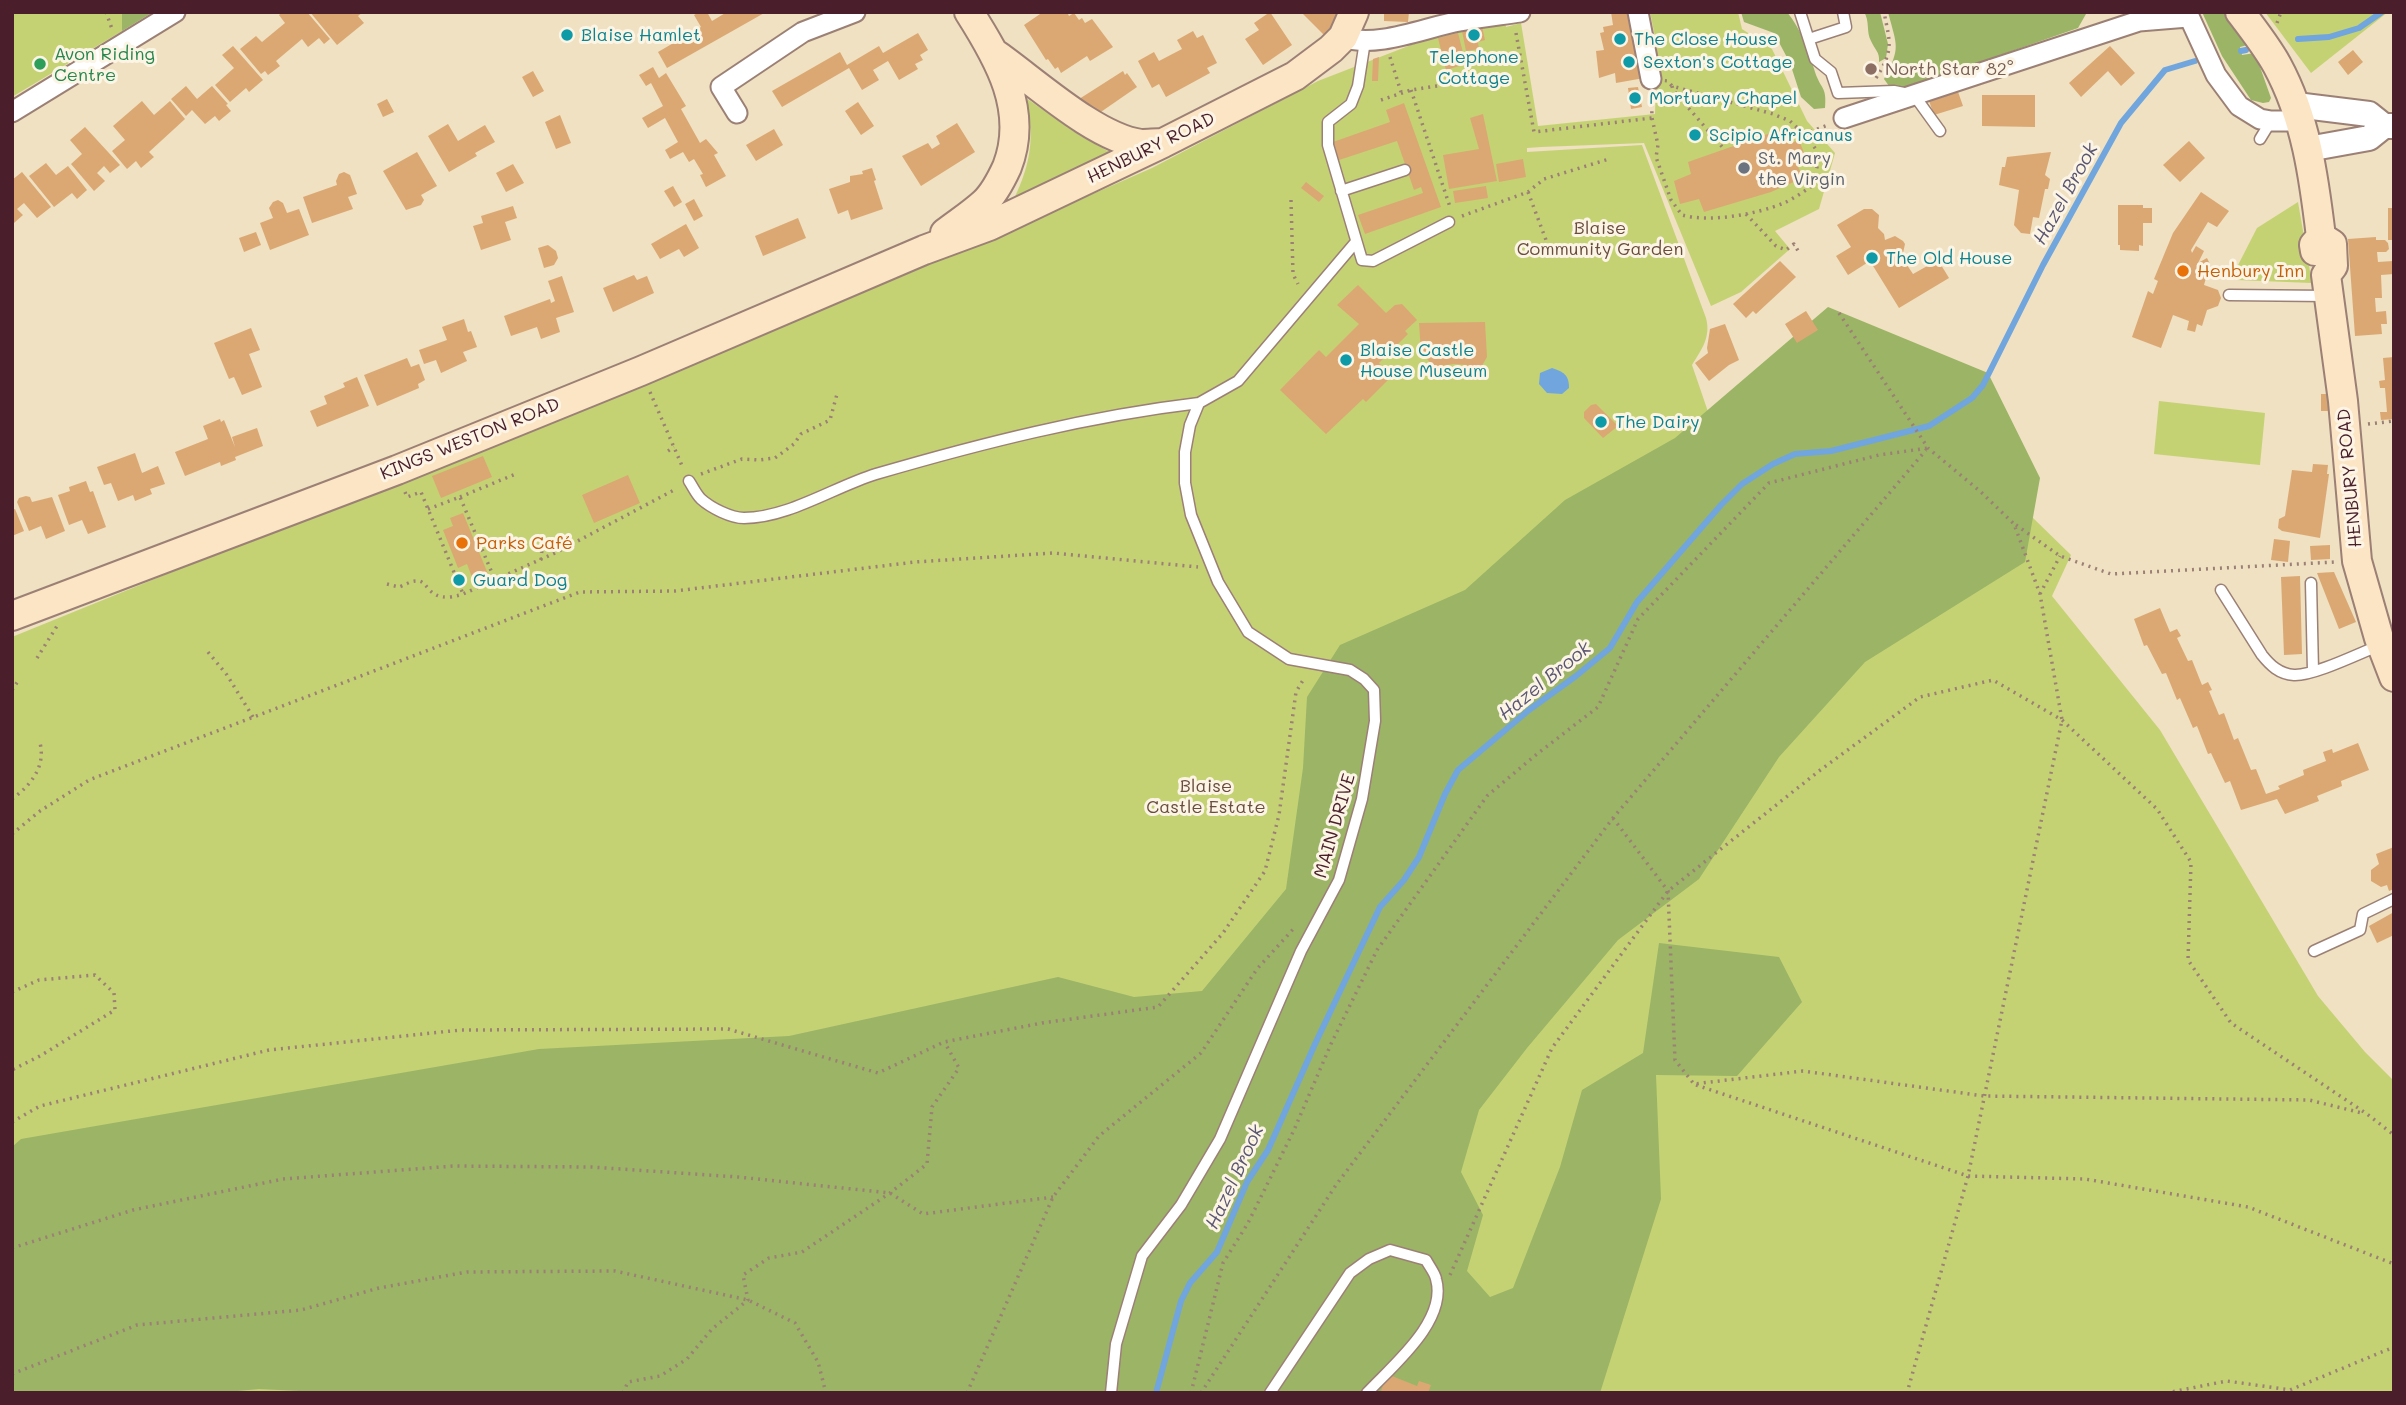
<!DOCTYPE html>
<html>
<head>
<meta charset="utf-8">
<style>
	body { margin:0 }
	#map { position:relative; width:2406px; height:1405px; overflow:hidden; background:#efe1c1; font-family:Mali,sans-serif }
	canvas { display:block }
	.frame { position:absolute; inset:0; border:14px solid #4a1f2b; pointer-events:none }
</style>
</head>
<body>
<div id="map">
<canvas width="2406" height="1405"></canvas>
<div class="frame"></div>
</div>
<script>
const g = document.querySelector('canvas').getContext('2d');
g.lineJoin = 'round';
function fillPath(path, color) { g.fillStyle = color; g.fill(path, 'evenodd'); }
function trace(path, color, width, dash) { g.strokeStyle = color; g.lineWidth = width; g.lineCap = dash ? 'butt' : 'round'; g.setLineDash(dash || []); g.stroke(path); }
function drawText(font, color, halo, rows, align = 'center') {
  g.font = font + ' Mali,sans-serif'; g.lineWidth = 6; g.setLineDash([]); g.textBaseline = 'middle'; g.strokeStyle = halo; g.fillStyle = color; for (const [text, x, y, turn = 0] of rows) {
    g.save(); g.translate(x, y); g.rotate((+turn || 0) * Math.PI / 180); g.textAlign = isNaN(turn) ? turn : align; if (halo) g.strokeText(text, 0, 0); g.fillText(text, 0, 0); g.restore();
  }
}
const green = new Path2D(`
	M12 12H122V31L12 97Z
	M1650 12H1738L1742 29 1772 49 1807 121 1835 153 1819 209 1775 231 1790 249 1741 292 1711 306 1644 143 1541 147 1527 148V152L1642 145 1706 318C1711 337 1702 349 1692 365L1753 543 1912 400 2071 555 2052 596 2160 730 2318 996 2365 1052 2394 1081V1393H12V637L981 243 1152 168 1318 81 1411 45 1446 33 1505 20 1506 27 1521 23 1538 126 1655 114 1657 47Z
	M2265 12H2388L2311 73Z
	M1026 98 1079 135 1113 154 1014 199C1031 163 1035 137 1026 98Z
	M2298 202 2312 283 2236 280 2235 271 2257 228Z
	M2159 401 2265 413 2260 465 2154 454Z`);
const forest = new Path2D(`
	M122 12H153L122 31Z
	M1741 12H1787C1802 31 1808 49 1815 72 1821 90 1827 86 1825 108L1814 109 1801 97 1790 63 1774 33 1744 22Z
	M1864 12H1880L1888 44 1886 58 1879 62C1880 52 1875 50 1871 41 1866 32 1870 21 1864 12Z
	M1888 12H2086V14L2078 28 1903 89 1889 86 1884 79C1901 47 1897 47 1888 12Z
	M2202 12H2233L2251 44 2240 47 2242 55 2255 53 2271 98 2269 102 2263 103 2251 100 2222 56Z
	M1828 307 1988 373 2040 478 2025 562 1865 662 1779 757 1699 879 1618 940 1527 1048 1479 1110 1461 1172 1483 1215 1467 1271 1490 1297 1513 1288 1560 1167 1582 1090 1643 1053 1659 943 1779 957 1802 1002 1737 1076 1656 1075 1661 1199 1600 1393H339L259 1389 217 1393H12V1147L21 1139 539 1049 789 1036 1058 977 1134 997 1202 991 1286 889 1303 768 1307 697 1340 645 1465 590 1565 500 1675 438Z`);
const water = new Path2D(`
	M1552 368C1564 372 1569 375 1569 388L1562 394 1547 393 1539 384 1540 373Z`);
const stream = new Path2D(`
	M2298 39 2329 37 2359 28 2382 12
	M2241 51 2246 50
	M1156 1393 1181 1301 1190 1283 1217 1252 1247 1182 1268 1150 1315 1044 1380 907 1404 880 1419 857 1445 794 1458 770 1529 710 1576 676 1610 648 1637 602 1721 505 1742 484 1773 464 1795 454 1831 451 1929 426 1972 398 1983 385 2043 265 2121 123 2165 70 2195 61`);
const building = new Path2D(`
	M282 12H307L330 39 324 44 319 38 308 47 302 39 276 61 280 66 268 75 265 71 261 74 240 49 256 36 262 42 285 23 279 15Z
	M310 12H363L358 16 364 23 337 45Z
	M699 12H707L712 21 727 12H766L667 68 658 52 701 27 694 15Z
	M1043 12H1067L1069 16 1074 13 1079 20 1082 18 1085 23 1092 19 1113 47 1090 61 1087 56 1061 73 1058 67 1055 69 1048 59 1046 60 1024 25Z
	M1270 12 1292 45 1263 65 1245 39 1259 30 1254 23Z
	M1301 12H1344L1326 37Z
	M1384 12H1409L1408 22 1384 21Z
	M1611 12H1632L1644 78 1616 83 1615 73 1599 78 1596 51 1604 50 1600 33 1604 32 1603 27 1613 25Z
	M1482 26 1485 40 1478 42 1479 49 1466 51 1462 31Z
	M1193 31 1197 38 1203 35 1217 63 1207 68 1210 73 1166 97 1159 84 1152 88 1138 61 1154 52 1159 61 1182 49 1177 40Z
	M918 33 928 50 920 55 923 60 915 64 918 69 899 80 888 61 873 70 879 80 862 90 849 68 782 107 772 91 840 52 847 65 879 46 883 53Z
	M1458 33 1466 64 1446 70 1438 38Z
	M233 46 263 80 249 92 246 88 230 102 215 85 234 68 222 55Z
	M2110 46 2135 73 2121 86 2108 71 2081 97 2069 83Z
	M2353 50 2363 62 2348 75 2338 62Z
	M1379 57 1378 81H1372L1373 59Z
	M653 67 659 78 666 73 686 106 681 109 700 143 706 139 718 153 714 155 726 176 706 187 700 175 703 174 694 159 689 162 683 152 670 159 665 150 678 142 665 118 648 128 642 118 663 106 651 83 646 86 639 75Z
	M533 71 544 91 533 97 522 77Z
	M1123 71 1125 75 1127 73 1137 87 1095 116 1076 101Z
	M186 86 197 99 212 86 228 104 226 105 231 111 219 121 215 116 205 124 192 110 186 116 171 99Z
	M1638 87 1642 107 1631 109 1628 88Z
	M1957 89 1963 106 1934 115 1928 98Z
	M1982 95H2035V127L1982 126Z
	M387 99 394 112 383 117 377 104Z
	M142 101 154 115 170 101 185 119 149 152 154 157 141 168 136 161 127 169 112 151 125 140 113 126Z
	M858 102 874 126 861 135 845 111Z
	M1404 103 1441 207 1365 234 1358 215 1423 193 1421 187 1414 190 1397 141 1339 160 1333 142 1390 122 1386 110Z
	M1483 114 1497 181 1449 189 1443 155 1479 149 1470 118Z
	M560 115 571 143 556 149 545 122Z
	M957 123 975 152 921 186 902 156 928 143 932 149 940 144 936 136Z
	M448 124 458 141 485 125 495 142 475 153 477 156 449 172 428 136Z
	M85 127 120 165 110 173 104 166 97 173 105 181 94 191 71 164 82 154 70 140Z
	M774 129 783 145 756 161 746 145Z
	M1782 129 1788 144 1799 140 1806 158 1796 162 1803 178 1771 192 1704 212 1699 199 1680 204 1674 181 1691 174 1688 162Z
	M2189 141 2205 158 2180 182 2163 165Z
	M417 152 437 186 421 195 424 200 421 205 406 210 383 171Z
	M2051 152 2045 175 2050 179 2048 189H2045L2039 218 2033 217 2030 234 2021 233 2014 225 2019 190 1999 185 2002 167H2005L2007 157Z
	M1523 159 1526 177 1499 182 1496 164Z
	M46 163 56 175 68 166 87 190 77 199 72 193 54 207 29 176Z
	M513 164 524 183 506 192 496 173Z
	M872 168 876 180 874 181 883 209 851 220 848 210 838 214 829 189 850 182V176L863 174 862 171Z
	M22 172 51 207 37 218 24 203 17 209 23 215 14 223 12 180Z
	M344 172 350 175 357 194 348 197 353 209 312 223 303 197 337 185 336 181 339 174Z
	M1306 182 1324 196 1319 202 1301 188Z
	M673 186 682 202 674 207 664 191Z
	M1486 186 1488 198 1455 203 1453 191Z
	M2201 192 2229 211 2217 227 2208 222 2191 250 2192 253 2196 246 2204 251 2198 263 2207 258 2212 268 2203 273 2206 278 2204 285 2218 290 2221 298 2218 306 2207 310 2202 326 2197 324 2195 332 2187 330 2189 321 2173 315 2161 348 2132 337 2148 291 2153 294 2158 281 2154 279 2173 233Z
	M694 199 703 216 694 221 685 204Z
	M278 200 283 203 287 213 299 209 309 235 270 250 260 223 273 218 269 208 273 202Z
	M2118 205H2143V208H2152V223H2143V246L2139 245V251L2120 250V245H2118Z
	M513 206 517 218 505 222 511 240 481 250 473 226 483 223 481 216Z
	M2388 208H2394V240H2388Z
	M1864 209H1872L1879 215 1878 228 1884 234 1885 240 1895 236 1903 241 1905 244 1903 253 1910 263 1907 265 1913 274 1938 260 1949 278 1899 308 1870 261 1848 275 1836 256 1851 247 1837 225Z
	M798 218 806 238 763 256 755 236Z
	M686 224 699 248 684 257 679 249 660 259 651 244Z
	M256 232 261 245 244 252 239 238Z
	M2376 237V240H2385L2388 243 2389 249 2386 252H2377L2378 262 2393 261 2394 274 2381 275 2382 298H2375L2376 312 2386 311 2387 324H2381L2382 334 2355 336 2348 239Z
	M548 245 556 251 558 258 554 265 544 268 538 248Z
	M1780 261 1796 277 1756 314 1753 311 1746 318 1733 304Z
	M634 275 637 280 647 276 654 293 613 312 603 288Z
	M562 276 574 312 556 318 560 332 541 339 537 327 511 336 504 316 550 299 551 303 555 301 548 281Z
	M1358 285 1386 313 1395 305 1402 304 1417 320 1405 331 1408 334 1379 363 1392 376 1366 402 1363 399 1326 434 1280 390 1319 350 1326 357 1359 324 1337 305Z
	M1806 311 1818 330 1797 343 1785 324Z
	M464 319 468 332 471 331 477 347 463 352 467 361 441 373 436 360 424 364 419 350 447 340 442 327Z
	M1485 322 1487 357 1479 371 1466 365 1454 364 1434 367 1421 352 1419 323Z
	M1725 324 1739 360 1729 365 1709 381 1695 363 1708 353 1707 348 1710 329Z
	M251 328 260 350 249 354 262 387 242 395 234 377 229 379 214 343Z
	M2394 357V419L2381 420 2380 412H2387L2385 388H2380L2379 381 2385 380 2383 358Z
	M407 358 411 367 419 364 425 380 418 384 419 388 377 406 364 375Z
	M357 377 369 406 317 427 310 411 327 404 324 396 345 387 343 383Z
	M2321 394H2337V411H2321Z
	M1596 404 1618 426 1603 438 1584 418V412L1591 405Z
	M220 419 221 422 224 420 235 447 232 437 257 428 263 446 235 457 236 460 221 466 220 462 185 476 175 452 208 439 203 426Z
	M135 453 142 473 158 466 165 484 150 489 152 494 135 501 133 495 118 501 111 483 104 485 97 467Z
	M483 456 492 477 441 498 432 476Z
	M2313 464 2328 465 2327 474H2329L2320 538 2282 531 2278 528 2279 519 2285 516 2292 470 2312 472Z
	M628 475 640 503 594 523 582 495Z
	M86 481 90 492 93 491 106 527 88 534 82 520 69 525 58 495 70 491 69 487Z
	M26 496 30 497 32 502 52 497 65 531 46 539 41 526 29 531 17 502 19 498Z
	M15 509 24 531 12 536V510Z
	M463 513 488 574 473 580 467 564 458 568 443 530 453 526 450 518Z
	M2274 539 2290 541 2288 562 2271 560Z
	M2330 545V559L2311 560 2310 546Z
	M2334 572 2356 622 2339 629 2317 573Z
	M2300 576 2302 654 2284 655 2281 577Z
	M2160 608 2170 632 2177 629 2181 636 2177 638 2188 661 2192 660 2202 685 2208 682 2212 690 2209 691 2219 715 2224 713 2234 740 2238 738 2251 770 2256 769 2266 794 2280 789 2278 786 2304 775 2303 770 2326 761 2323 752 2332 749 2333 753 2358 743 2369 770 2341 781 2342 786 2317 796 2319 801 2285 814 2277 799 2241 810 2230 781 2225 783 2211 753 2208 754 2197 726 2193 728 2180 698 2177 700 2166 673 2162 674 2147 645 2144 646 2134 619Z
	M2394 847V889L2389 891 2387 885 2381 887 2371 881V870L2379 864 2376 854Z
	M2394 912V935L2377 943 2369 926Z
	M1387 1374 1417 1386 1419 1381 1431 1385 1428 1393H1386L1381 1391Z`);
const path = new Path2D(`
	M106 12 112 29
	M2277 23 2281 12
	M1516 33 1534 132 1652 118
	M1390 57 1401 92
	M1876 78C1894 50 1890 43 1884 12
	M1651 79 1668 81 1672 86 1773 114 1790 121 1806 136 1818 152 1817 167 1812 186C1803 192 1793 199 1784 203 1757 214 1710 223 1682 215L1671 200 1656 157 1658 145 1652 118Z
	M1672 86 1673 90 1724 149
	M1411 90 1450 207
	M1381 100 1411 90 1456 83
	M1804 134 1828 125
	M1528 192 1552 256
	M1291 200 1293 274 1298 284
	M1746 214 1776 246 1786 250 1794 244 1800 254
	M1462 216 1528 192 1544 179 1609 159
	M1839 313 1928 448 1981 492 2014 524 2040 594 2062 720 1968 1176 1907 1393
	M650 392 683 468
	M2368 424 2394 421
	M668 451 674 447
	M701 474 742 459 759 460 775 458 794 444 801 434 830 420 837 394
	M405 492 407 497 421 492 463 594
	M460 497 518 473
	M428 509 460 497 495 580
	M2016 525 2060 556 2111 574 2335 562
	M541 560 543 537
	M387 584 399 587C403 586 410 581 416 581 430 579 426 606 463 594L555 553 676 489
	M2040 594 2060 556
	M208 652 227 675 253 717
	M37 658 57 626
	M12 666H13
	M12 690 18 681
	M12 799C30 786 46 767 40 743
	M1613 818 1668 891 1675 1060 1694 1084 1803 1071 1984 1096 2309 1100 2362 1113
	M12 834 40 811 89 780 580 592 675 591 915 562 1053 553 1198 567
	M12 992 39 980 95 975 114 993 115 1010 40 1056 12 1070
	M1696 1085 1968 1176 2085 1179 2248 1207 2394 1264
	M12 1122 40 1106 269 1050 461 1030 728 1029 878 1073 944 1042 1042 1023 1158 1007 1223 933 1265 871 1279 815 1296 692 1305 677
	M12 1248 133 1210 283 1179 454 1166 591 1167 738 1177 890 1193 923 1214 1053 1197
	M1450 1275 1552 1048 1668 891 1819 771 1920 697 1993 680 2062 720 2157 809 2191 862 2188 960 2231 1023 2367 1114 2394 1135
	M12 1374 137 1325 301 1310 379 1288 467 1272 615 1271 748 1300 795 1323 818 1362 826 1393
	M623 1393 628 1382 660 1376 687 1359 712 1329 748 1300 743 1275 769 1258 802 1252 890 1193 927 1164 932 1107 959 1068 945 1043
	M967 1393 1053 1197 1099 1136 1201 1053 1257 969 1296 926
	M1191 1393 1223 1263 1248 1223 1294 1130 1331 1044 1377 950 1487 796 1537 754 1598 707 1638 619 1769 483 1879 455 1928 448
	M1201 1393 1336 1185 1613 818 1926 450
	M2166 1393 2227 1381 2290 1390 2394 1347`);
const service = new Path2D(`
	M1800 12 1815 59 1831 72 1838 93 1894 91 1914 95 1940 131
	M1809 39 1846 27 1843 12
	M1365 41 1358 86 1351 104 1328 122V145L1362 260 1373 261 1449 222
	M2260 139 2271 121
	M1341 191 1405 170
	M2229 295 2328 296
	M689 481C693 487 696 494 701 499 711 508 731 518 744 518 788 518 834 487 876 474 982 443 1089 416 1199 403
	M2311 583 2313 671
	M2221 590 2262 655C2270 665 2279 674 2294 675 2313 676 2358 654 2378 646
	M2314 951 2360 930 2363 914 2394 899
	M1111 1393 1116 1344 1142 1256 1181 1205 1220 1139 1301 951 1339 880 1362 799 1375 721 1374 690 1364 679 1350 670 1289 659 1248 632 1218 582 1191 515 1185 483V452L1190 425 1199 403 1238 381 1355 243
	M1270 1393 1350 1273 1369 1259 1390 1250 1426 1260C1429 1266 1435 1273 1436 1279 1448 1321 1392 1366 1367 1393`);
const minor = new Path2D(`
	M1638 12 1651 79
	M2187 12 2216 75 2239 106 2260 119 2271 121H2300
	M1343 37C1376 49 1426 27 1460 21 1480 17 1500 15 1520 12
	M12 112 175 12
	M737 113 721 87 803 32 855 12
	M1844 118 2139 21 2188 17`);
const tertiary = new Path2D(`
	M2296 105 2369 114 2384 126H2394
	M2308 149 2369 138 2384 126`);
const secondary = new Path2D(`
	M2240 12C2253 29 2267 47 2277 65 2306 118 2314 178 2321 237L2314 245 2315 251
	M994 53C1033 80 1095 138 1141 144 1148 144 1156 143 1163 143
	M945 233C958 223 972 214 984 203 994 194 1001 180 1007 167 1029 111 999 59 969 12
	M2321 237 2332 244 2333 266 2326 275 2343 401 2357 561 2379 638 2394 677
	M12 616 397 470 641 371 924 250 989 226 1163 143 1295 76 1331 49 1343 37 1354 12`);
const markers = [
	[567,35,7,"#0f9aa8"],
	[1474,35,7,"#0f9aa8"],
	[1620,39,7,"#0f9aa8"],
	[1629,62,7,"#0f9aa8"],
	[40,64,7,"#2e9e5b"],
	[1871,69,7,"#8d6e63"],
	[1635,98,7,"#0f9aa8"],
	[1695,135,7,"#0f9aa8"],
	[1744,168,7,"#6b7280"],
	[1872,258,7,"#0f9aa8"],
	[2183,271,7,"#e8710a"],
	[1346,360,7,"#0f9aa8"],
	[1601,422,7,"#0f9aa8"],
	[462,543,7,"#e8710a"],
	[459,580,7,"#0f9aa8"]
];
const cultureNames = [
	["Blaise Hamlet",581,35],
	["The Close House",1634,39],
	["Telephone",1474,57,"center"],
	["Cottage",1474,78,"center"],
	["Sexton's Cottage",1643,62],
	["Mortuary Chapel",1649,98],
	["Scipio Africanus",1709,135],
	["The Old House",1886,258],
	["Blaise Castle",1360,350],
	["House Museum",1360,371],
	["The Dairy",1615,422],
	["Guard Dog",473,580]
];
const leisureNames = [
	["Avon Riding",54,54],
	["Centre",54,75]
];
const educationNames = [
	["North Star 82°",1885,69]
];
const streetNames = [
	["HENBURY ROAD",1151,148,-26],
	["KINGS WESTON ROAD",470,439,-22],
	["HENBURY ROAD",2350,478,-95],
	["MAIN DRIVE",1335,826,-74]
];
const worshipNames = [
	["St. Mary",1758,158],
	["the Virgin",1758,179]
];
const parkNames = [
	["Blaise",1600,228],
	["Community Garden",1600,249],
	["Blaise",1206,786],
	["Castle Estate",1206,807]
];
const foodNames = [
	["Henbury Inn",2197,271],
	["Parks Café",476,543]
];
const waterNames = [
	["Hazel Brook",2066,194,-61],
	["Hazel Brook",1545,681,-39],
	["Hazel Brook",1235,1177,-65]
];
fillPath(green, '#c4d274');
fillPath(forest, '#9bb466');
fillPath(water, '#70a6dd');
trace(stream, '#70a6dd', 6);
fillPath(building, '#dba873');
trace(service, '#9c8076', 13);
trace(minor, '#9c8076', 23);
trace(tertiary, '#9c8076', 28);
trace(secondary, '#9c8076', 32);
trace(path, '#9c8076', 3.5, [2, 5]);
trace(service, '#fff', 10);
trace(minor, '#fff', 19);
trace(tertiary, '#fff', 24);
trace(secondary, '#fce5c4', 28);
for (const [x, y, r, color] of markers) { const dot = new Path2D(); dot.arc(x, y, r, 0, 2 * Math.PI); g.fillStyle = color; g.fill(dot); trace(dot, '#fcf5e5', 2.5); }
drawText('18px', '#0d838f', '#fcf5e5', cultureNames, 'left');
drawText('18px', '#27864d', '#fcf5e5', leisureNames, 'left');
drawText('18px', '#785e54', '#fcf5e5', educationNames, 'left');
drawText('18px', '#4a1f2b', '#fcf5e5', streetNames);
drawText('18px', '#5b616d', '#fcf5e5', worshipNames, 'left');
drawText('18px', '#684c3d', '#fcf5e5', parkNames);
drawText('18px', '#c56008', '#fcf5e5', foodNames, 'left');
drawText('italic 19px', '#595572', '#fcf5e5', waterNames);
</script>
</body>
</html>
